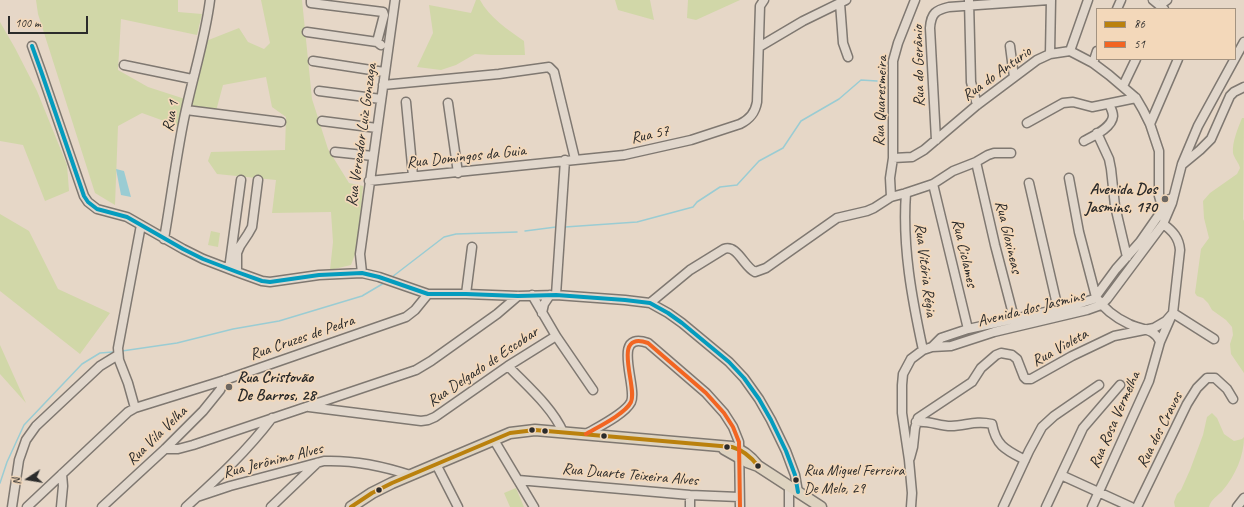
<!DOCTYPE html>
<html>
<head>
<meta charset="utf-8">
<style>
	body { margin:0 }
	#map { position:relative; width:1244px; height:507px; overflow:hidden; background:#e6d7c7; font-family:Caveat,sans-serif }
	canvas { display:block }
	.legend { position:absolute; left:1096px; top:8px; width:140px; height:52px; box-sizing:border-box; background:#f3d8ba; border:1px solid #a39381; margin:0; padding:5px 7px; list-style:none; font-size:12px; color:#2b2b2b }
	.legend li { display:flex; align-items:center; gap:8px; height:20px }
	.legend b { width:20px; border:1px solid #a39381 }
	.north { position:absolute; left:8px; top:459px; width:40px; height:40px; -webkit-text-stroke:3px #f3d8ba; paint-order:stroke; rotate:258deg; font-size:11px; font-weight:700; line-height:16px; text-align:center; color:#2b2b2b }
	.north::after { content:''; display:block; margin:auto; width:14px; height:18px; background:#2b2b2b; clip-path:polygon(50% 0,100% 100%,50% 72%,0 100%) }
	.scale { position:absolute; left:8px; top:16px; width:80px; height:18px; box-sizing:border-box; border:2px solid #2b2b2b; border-top:0; padding-left:5px; font-size:12px; line-height:14px; white-space:nowrap; color:#2b2b2b; -webkit-text-stroke:3px #f3d8ba; paint-order:stroke }
</style>
</head>
<body>
<div id="map">
<canvas width="1244" height="507"></canvas>
<ul class="legend">
<li><b style="height:5px;background:#ba810d"></b>86</li>
<li><b style="height:5px;background:#f26522"></b>51</li>
</ul>
<div class="north">N</div>
<div class="scale">100 m</div>
</div>
<script>
const g = document.querySelector('canvas').getContext('2d');
g.lineJoin = 'round';
function fillPath(path, color) { g.fillStyle = color; g.fill(path, 'evenodd'); }
function trace(path, color, width, dash) { g.strokeStyle = color; g.lineWidth = width; g.lineCap = dash ? 'butt' : 'round'; g.setLineDash(dash || []); g.stroke(path); }
function drawText(font, color, halo, rows, align = 'center') {
  g.font = font + ' Caveat,sans-serif'; g.lineWidth = 3.5; g.setLineDash([]); g.textBaseline = 'middle'; g.strokeStyle = halo; g.fillStyle = color; for (const [text, x, y, turn = 0] of rows) {
    g.save(); g.translate(x, y); g.rotate((+turn || 0) * Math.PI / 180); g.textAlign = isNaN(turn) ? turn : align; if (halo) g.strokeText(text, 0, 0); g.fillText(text, 0, 0); g.restore();
  }
}
const green = new Path2D(`
	M36 0H178V12L202 14 197 35 121 19 118 70 148 87 185 99 178 126 142 113 118 126 115 205 95 193 38 14Z
	M261 0H302L312 99 328 149 349 183 363 186 358 246 351 265 330 270 333 242 331 212 272 213 276 180 217 174 208 161 211 152 285 150 286 117 272 107 266 77 223 85 216 111 190 107 206 41 239 28 248 42 264 49 270 43Z
	M476 0H480C489 17 508 30 524 41L525 55H491L475 54 456 65 441 70 417 67 433 33 429 5 471 13Z
	M615 0H650L654 20 618 10Z
	M688 0H740L696 20 687 18Z
	M0 22 15 48 37 91 67 165 69 191 45 201 23 145 0 141Z
	M1242 118H1244L1243 219 1244 221V373L1231 354 1230 344 1233 335 1232 327 1226 320 1212 310 1208 303 1203 298 1197 296 1195 293 1201 249 1209 238 1204 218 1203 201 1210 193 1237 174 1240 168C1239 163 1234 158 1233 153 1232 142 1238 128 1242 118Z
	M0 214 29 231 58 289 110 313 80 354 0 291Z
	M211 231 220 233 218 247 208 245Z
	M0 345 26 403 0 374Z
	M1212 413 1217 418 1224 434 1234 441 1242 439 1244 437C1244 456 1235 476 1223 490 1218 496 1211 499 1209 507H1175L1174 502 1177 494 1181 490 1190 470 1203 435 1207 417Z
	M516 488 524 507H510L504 493Z`);
const water = new Path2D(`
	M116 169 124 171 131 197 121 195Z`);
const stream = new Path2D(`
	M565 227 637 222 693 207 697 202 720 187 737 185 759 161 783 148 801 121 839 99 861 80 877 81
	M525 231 556 227
	M392 277 444 237 456 234 517 232
	M122 351 177 343 233 329 279 321 362 296 384 283
	M0 483 7 462 24 425 82 364 100 353 113 352`);
const minor = new Path2D(`
	M311 0V3L383 12 384 15 377 42
	M1153 0 1164 9
	M969 1 971 82 977 105
	M840 3 843 43 848 57
	M1160 5 1167 0
	M1117 9 1121 0
	M307 32 377 42 381 45
	M32 46 41 71 84 196 88 202 97 209 127 217 183 249 203 259 237 272 262 281 270 282 319 275 362 273 379 277 428 294H466L518 296 556 295 625 300 650 303 668 313 682 323 729 362 744 378 759 399 771 420 786 451 795 475 798 492
	M1010 46 1014 77
	M759 47 803 21 846 0
	M1070 51 1088 0
	M1050 54 1051 0
	M313 61 384 72
	M1093 63 1097 51
	M124 65 192 79
	M383 85 499 74 549 67 554 72 575 159
	M1123 86 1136 59
	M319 91 381 99
	M406 102 413 176
	M448 103 458 173
	M186 110 281 122
	M322 121 377 128
	M1027 123 1063 103 1073 102 1092 107 1136 98
	M1150 124 1178 59
	M1097 133 1109 159 1111 169 1115 206 1127 257
	M936 140 930 28C931 13 936 10 949 7L1049 0
	M1084 141C1093 136 1112 128 1113 116 1113 112 1111 108 1109 104
	M335 152 373 156
	M893 158 912 157 924 150 977 105 1037 60 1050 54 1070 51 1093 63 1109 75 1136 98 1143 110 1150 124 1159 151V196L1163 210 1165 212
	M976 162 995 245 1014 318
	M1183 164 1200 150 1211 139 1230 96 1234 92 1244 87
	M1069 178 1079 232 1096 297C1104 309 1116 318 1129 324 1141 330 1155 328 1160 342L1149 381 1092 507
	M369 181 624 155 691 140 740 124C750 119 755 113 757 102L760 6 764 0
	M1029 183 1058 309
	M933 184 968 329
	M906 193C902 246 912 299 923 350
	M891 197 890 178 893 158V61L898 43 915 0
	M164 239C171 199 176 158 184 119 192 79 205 40 210 0
	M229 269 241 180
	M237 272V253L240 246 248 234 252 227 258 180
	M362 273 360 254 361 247 395 0
	M466 294 472 247
	M532 295 556 336 593 390
	M556 295 565 160
	M650 303 690 270 724 249C737 244 744 267 755 272L766 268 837 218 867 211 874 208 891 197 906 193 933 184 953 171 976 162 988 155 994 153H1011
	M542 313 544 304 550 295
	M1173 313 1214 339
	M1160 342 1171 317
	M932 347 951 346 994 332 1087 310 1101 305 1107 299 1163 224 1172 203 1182 164 1198 126 1244 42
	M508 366C527 386 552 407 563 432
	M309 407 421 421 428 420 435 417 508 366 556 336
	M135 408 128 383 119 360 118 348 141 225
	M916 422C928 420 939 426 951 426 966 426 974 420 992 424 996 446 1006 450 1025 460
	M586 434C598 427 625 414 631 402 638 387 610 330 648 343L706 393 724 413 733 427 739 442 740 507
	M494 440 534 507
	M165 449H178L193 445 416 370 431 361 497 314 518 296
	M910 458 913 447 915 428 918 418 972 382 981 368 996 355 1001 353 1012 355 1017 359 1024 377 1026 379H1031L1072 356 1114 336 1154 328 1166 321 1173 313 1180 250C1179 238 1173 231 1163 224
	M436 464 458 507
	M1061 475 1131 507
	M518 480 690 495 739 497
	M789 487V507
	M690 495V507
	M197 497 230 486 324 461C353 460 383 466 410 475
	M12 507 19 460 26 440 36 426 100 366 118 355
	M27 507 128 412 135 408 225 380 406 317 415 310 428 294
	M61 507 63 486 62 474
	M102 507 165 449 203 411 220 390 225 380
	M186 507C217 479 247 451 272 418
	M271 507 317 463
	M911 507 912 493 909 460 902 413V385L903 374 911 359 923 350 932 347 941 338 968 329 1068 307 1094 299 1116 269 1140 242 1170 199
	M1003 507 1029 451 1042 427 1054 416 1099 385
	M1046 507 1083 428 1120 385
	M1137 507 1187 404 1197 388 1207 378H1215L1227 389 1233 399
	M1237 507 1244 498`);
const major = new Path2D(`
	M724 449 747 462 758 466 821 507
	M351 507 372 493 392 483 510 433 535 430 732 447C743 450 751 457 758 466`);
const bus1 = new Path2D(`
	M351 507 372 493 392 483 510 433 535 430 732 447C743 450 751 457 758 466`);
const bus2 = new Path2D(`
	M586 434C598 427 625 414 631 402 638 387 610 330 648 343L706 393 724 413 733 427 739 442 740 507`);
const bus3 = new Path2D(`
	M32 46 41 71 84 196 88 202 97 209 127 217 183 249 203 259 237 272 262 281 270 282 319 275 362 273 379 277 428 294H466L518 296 556 295 625 300 650 303 668 313 682 323 729 362 744 378 759 399 771 420 786 451 795 475 798 492`);
const markers = [
	[1165,199,4,"#6c6762"],
	[229,387,4,"#6c6762"],
	[532,430,3.5,"#2b2b2b"],
	[545,431,3.5,"#2b2b2b"],
	[604,436,3.5,"#2b2b2b"],
	[727,447,3.5,"#2b2b2b"],
	[758,466,3.5,"#2b2b2b"],
	[796,480,3.5,"#2b2b2b"],
	[379,490,3.5,"#2b2b2b"]
];
const busNames = [
	["Rua Miguel Ferreira",804,471],
	["De Melo, 29",804,489]
];
const streetNames = [
	["Rua do Gerânio",919,66,-91],
	["Rua do Anturio",997,74,-36],
	["Rua Quaresmeira",881,101,-88],
	["Rua 1",171,116,-79],
	["Rua Vereador Luiz Gonzaga",362,135,-82],
	["Rua 57",650,135,-12],
	["Rua Domingos da Guia",466,157,-6],
	["Rua Gloxineas",1008,237,77],
	["Rua Ciclames",964,253,77],
	["Rua Vitória Régia",925,270,83],
	["Avenida dos Jasmins",1031,309,-14],
	["Rua Cruzes de Pedra",302,338,-19],
	["Rua Violeta",1060,348,-29],
	["Rua Delgado de Escobar",483,367,-34],
	["Rua Rosa Vermelha",1115,420,-66],
	["Rua dos Cravos",1160,430,-63],
	["Rua Vila Velha",157,436,-44],
	["Rua Jerônimo Alves",273,461,-14],
	["Rua Duarte Teixeira Alves",630,475,5]
];
const poiNames = [
	["Avenida Dos",1157,190],
	["Jasmins, 170",1157,208],
	["Rua Cristovão",237,378,"left"],
	["De Barros, 28",237,396,"left"]
];
fillPath(green, '#d1d7a8');
fillPath(water, '#9accd3');
trace(stream, '#9accd3', 1.5);
trace(minor, '#7f7871', 11);
trace(major, '#7f7871', 13);
trace(minor, '#e1d7cc', 8);
trace(major, '#ded3c0', 10);
trace(bus1, '#ba810d', 4);
trace(bus2, '#f26522', 4);
trace(bus3, '#049cbe', 4);
for (const [x, y, r, color] of markers) { const dot = new Path2D(); dot.arc(x, y, r, 0, 2 * Math.PI); g.fillStyle = color; g.fill(dot); trace(dot, '#f3d8ba', 1.5); }
drawText('15px', '#2b2b2b', '#f3d8ba', busNames, 'left');
drawText('16px', '#2b2b2b', '#f3d8ba', streetNames);
drawText('bold 16px', '#2b2b2b', '#f3d8ba', poiNames, 'right');
</script>
</body>
</html>
